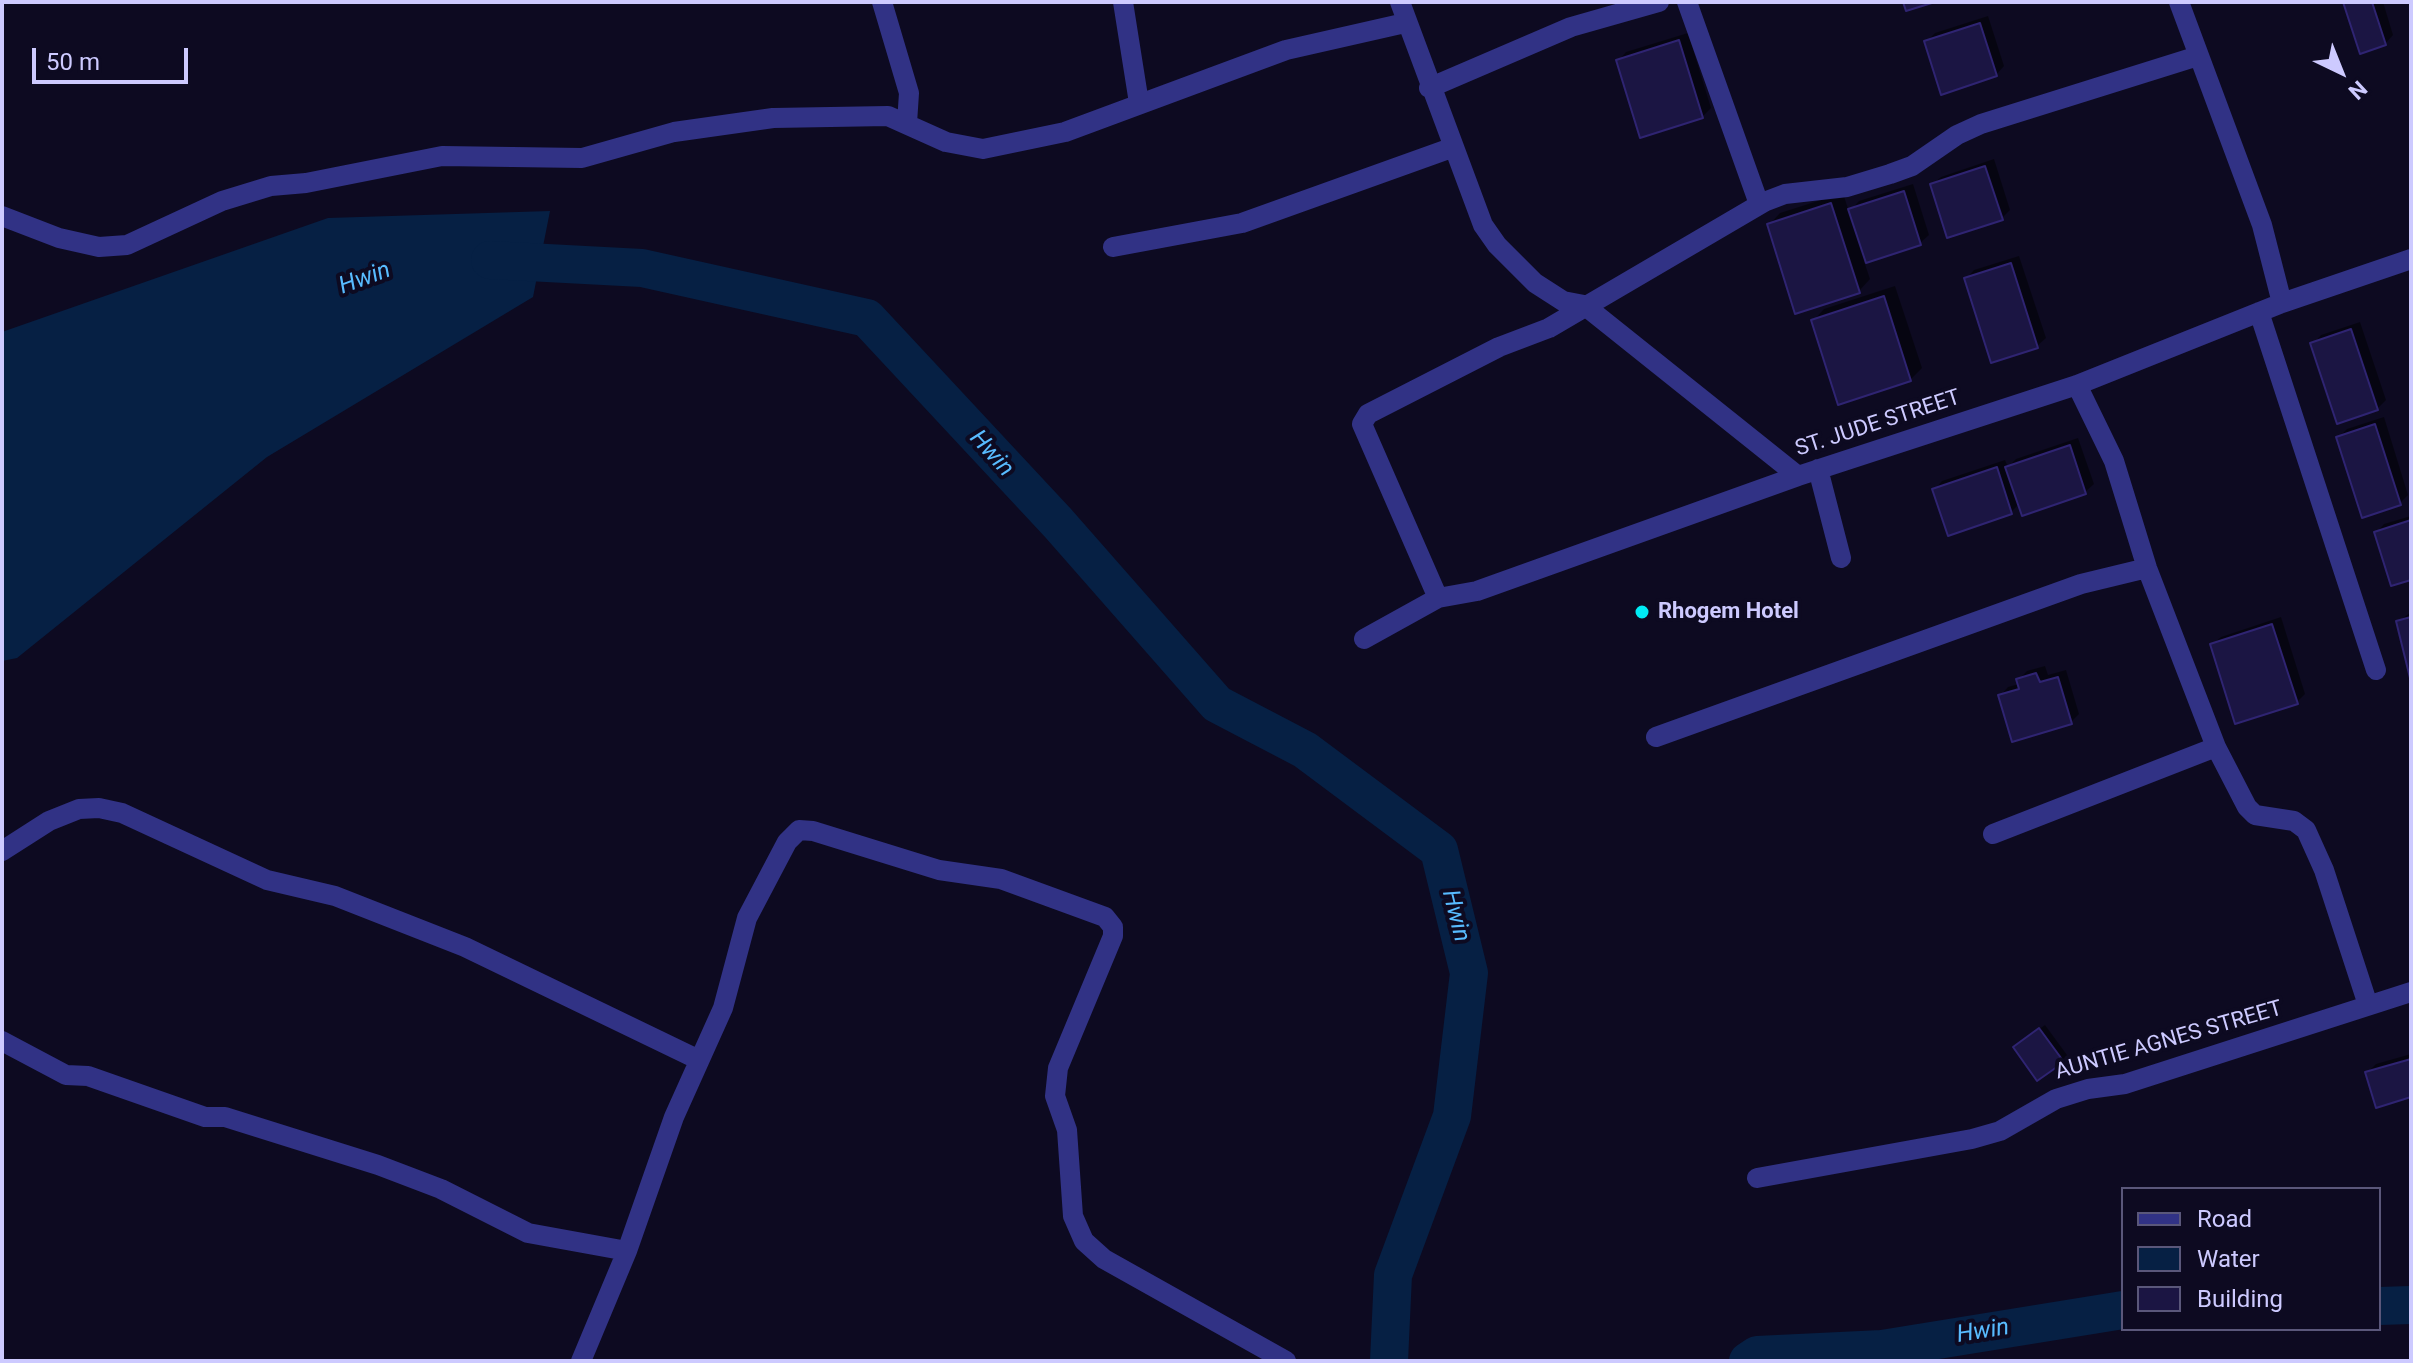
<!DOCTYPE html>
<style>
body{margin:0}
#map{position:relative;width:2413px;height:1363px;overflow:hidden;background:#0d0a21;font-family:Roboto,sans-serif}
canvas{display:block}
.frame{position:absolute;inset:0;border:4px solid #cdcaff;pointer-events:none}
.legend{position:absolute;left:2121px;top:1187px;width:260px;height:144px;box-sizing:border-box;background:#0d0a21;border:2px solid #5a577a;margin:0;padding:10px 14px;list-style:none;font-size:24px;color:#cdcaff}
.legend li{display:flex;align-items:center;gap:16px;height:40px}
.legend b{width:40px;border:2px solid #5a577a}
.north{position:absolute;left:2301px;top:32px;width:80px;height:80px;-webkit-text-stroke:6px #0d0a21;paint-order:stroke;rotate:137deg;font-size:22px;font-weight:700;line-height:32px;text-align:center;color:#cdcaff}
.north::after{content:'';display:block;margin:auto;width:28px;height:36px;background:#cdcaff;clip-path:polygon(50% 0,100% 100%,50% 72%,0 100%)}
.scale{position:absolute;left:32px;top:48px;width:156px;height:36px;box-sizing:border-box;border:4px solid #cdcaff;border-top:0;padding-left:10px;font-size:24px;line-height:28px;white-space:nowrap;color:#cdcaff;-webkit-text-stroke:6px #0d0a21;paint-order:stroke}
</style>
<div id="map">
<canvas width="2413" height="1363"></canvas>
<div class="frame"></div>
<ul class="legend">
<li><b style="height:10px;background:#313285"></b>Road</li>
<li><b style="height:22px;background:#062044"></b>Water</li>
<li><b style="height:22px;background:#1b1543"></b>Building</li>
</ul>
<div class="north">N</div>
<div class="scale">50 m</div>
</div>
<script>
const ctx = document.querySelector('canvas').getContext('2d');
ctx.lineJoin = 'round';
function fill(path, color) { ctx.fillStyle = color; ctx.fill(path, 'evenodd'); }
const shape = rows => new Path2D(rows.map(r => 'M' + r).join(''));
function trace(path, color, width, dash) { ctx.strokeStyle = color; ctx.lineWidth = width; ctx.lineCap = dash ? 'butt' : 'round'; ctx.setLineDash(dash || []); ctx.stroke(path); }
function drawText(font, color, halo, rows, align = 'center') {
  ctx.font = font + ' Roboto,sans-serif'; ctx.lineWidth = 8; ctx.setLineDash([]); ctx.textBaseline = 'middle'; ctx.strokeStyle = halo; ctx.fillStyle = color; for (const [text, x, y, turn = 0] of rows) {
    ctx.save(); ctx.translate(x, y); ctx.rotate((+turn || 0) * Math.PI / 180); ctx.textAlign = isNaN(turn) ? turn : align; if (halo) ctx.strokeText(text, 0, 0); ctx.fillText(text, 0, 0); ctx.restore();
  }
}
const water = shape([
 [550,211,533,297,267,457,17,658,2,661,2,332,328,218]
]);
const shadow = shape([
 [2345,2,2383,2,2393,35,2385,44],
 [1988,16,2004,66,1996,75,1926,42,1935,33],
 [1688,33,1711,108,1702,117,1618,61,1626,52],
 [1994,159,2010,210,2002,218,1932,185,1941,177],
 [1913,184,1929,235,1920,243,1864,261,1870,279,1859,291,1769,225,1780,213,1843,193,1849,212,1859,201],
 [2019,256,2046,338,2037,346,1966,279,1974,270],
 [1895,286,1922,368,1910,380,1813,321,1824,309],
 [2360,322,2386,400,2377,409,2313,344,2321,335],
 [2384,417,2408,495,2400,503,2338,438,2347,429],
 [2078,438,2094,484,2085,492,2020,503,2011,512,1934,490,1942,481,2005,460,2008,467,2016,459],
 [2411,516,2411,577,2376,533,2384,524],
 [2411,612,2411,672,2398,622],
 [2281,617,2305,694,2297,702,2212,645,2221,637],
 [2045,666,2048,675,2066,670,2079,714,2071,722,2000,696,2008,687,2019,684,2018,680,2027,671],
 [2045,1025,2067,1055,2062,1061,2020,1043],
 [2411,1054,2411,1095,2368,1072,2376,1064]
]);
const river = shape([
 [490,260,642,268,867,318,1058,523,1217,704,1305,750,1439,850,1469,973,1452,1116,1393,1275,1389,1361],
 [2379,1306,2411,1305],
 [1748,1361,1757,1355,1882,1349,2123,1310]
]);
const building = shape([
 [1903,2,1935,2,1906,11,1903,2],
 [2343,2,2372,2,2386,45,2360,54,2343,2],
 [1980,23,1997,76,1941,95,1924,41,1980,23],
 [1679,40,1703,118,1640,138,1616,60,1679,40],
 [1985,166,2003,220,1947,238,1930,184,1985,166],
 [1904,191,1921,245,1866,263,1848,209,1904,191],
 [1831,203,1860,293,1795,314,1767,224,1831,203],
 [2011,263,2038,348,1991,363,1964,278,2011,263],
 [1884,296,1911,381,1838,405,1811,320,1884,296],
 [2351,329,2378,410,2337,424,2310,343,2351,329],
 [2375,424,2401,505,2362,518,2336,437,2375,424],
 [2070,445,2086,494,2022,516,2005,467,2070,445],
 [1997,467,2012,514,1948,536,1932,489,1997,467],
 [2411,520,2411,580,2391,586,2374,532,2411,520],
 [2411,617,2411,678,2410,678,2396,621,2411,617],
 [2272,624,2298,704,2235,724,2210,644,2272,624],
 [2036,673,2040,682,2058,677,2072,724,2012,742,1998,695,2019,689,2016,679,2036,673],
 [2039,1028,2064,1062,2037,1081,2013,1047,2039,1028],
 [2411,1059,2411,1097,2376,1108,2365,1072,2411,1059]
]);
const minor = shape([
 [882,2,909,93,907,123],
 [1123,2,1139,103],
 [1400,2,1483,225,1497,245,1535,283,1563,301,1584,305,1798,476],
 [1687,2,1759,204],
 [2179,2,2262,225,2282,303],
 [1429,88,1571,27,1659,2],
 [2,216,59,238,99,247,127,245,222,201,271,186,306,183,442,156,582,158,674,132,773,118,888,116,946,142,983,149,1065,132,1286,50,1405,23],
 [1113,247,1242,223,1454,147],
 [2259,312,2376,670],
 [2077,385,2114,461,2147,568,2216,747,2247,807,2255,815,2294,821,2306,830,2324,870,2368,1005],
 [1818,469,1841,558],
 [1438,598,1362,424,1368,414,1499,347,1549,328,1764,202,1785,194,1847,187,1890,174,1912,166,1957,135,1981,124,2198,56],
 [1364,639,1438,598,1477,591,1798,476,2077,385,2282,303,2411,259],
 [1656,737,2081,584,2147,568],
 [1993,834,2216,747],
 [2,851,49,821,79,809,99,808,122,813,267,880,335,896,465,947,697,1059],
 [2,1041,66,1075,88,1076,205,1117,225,1117,378,1165,441,1189,528,1233,627,1251],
 [1757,1178,1972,1139,2000,1131,2056,1099,2088,1089,2125,1084,2411,992],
 [581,1361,627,1251,674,1117,723,1008,747,918,787,842,799,830,813,831,939,870,1001,879,1105,917,1113,927,1113,936,1058,1068,1055,1096,1067,1130,1073,1216,1084,1241,1104,1259,1286,1361]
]);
const markers = [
 [1642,612,8,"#00ebf5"]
];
const streetNames = [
 ["ST. JUDE STREET",1878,424,-18],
 ["AUNTIE AGNES STREET",2169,1041,-16]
];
const poiNames = [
 ["Rhogem Hotel",1658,612]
];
const waterNames = [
 ["Hwin",365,279,-20],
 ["Hwin",991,454,48],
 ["Hwin",1455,916,76],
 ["Hwin",1983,1332,-9]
];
fill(water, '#062044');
fill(shadow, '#0007');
trace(river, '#062044', 38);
fill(building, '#1b1543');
trace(building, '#2f2472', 2);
trace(minor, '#313285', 20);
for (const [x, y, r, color] of markers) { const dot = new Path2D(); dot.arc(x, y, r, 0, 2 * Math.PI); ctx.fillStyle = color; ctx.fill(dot); trace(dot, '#0d0a21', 3); }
drawText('22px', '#cdcaff', '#0d0a21', streetNames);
drawText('bold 22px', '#cdcaff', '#0d0a21', poiNames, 'left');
drawText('italic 24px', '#58bbff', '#0d0a21', waterNames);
</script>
